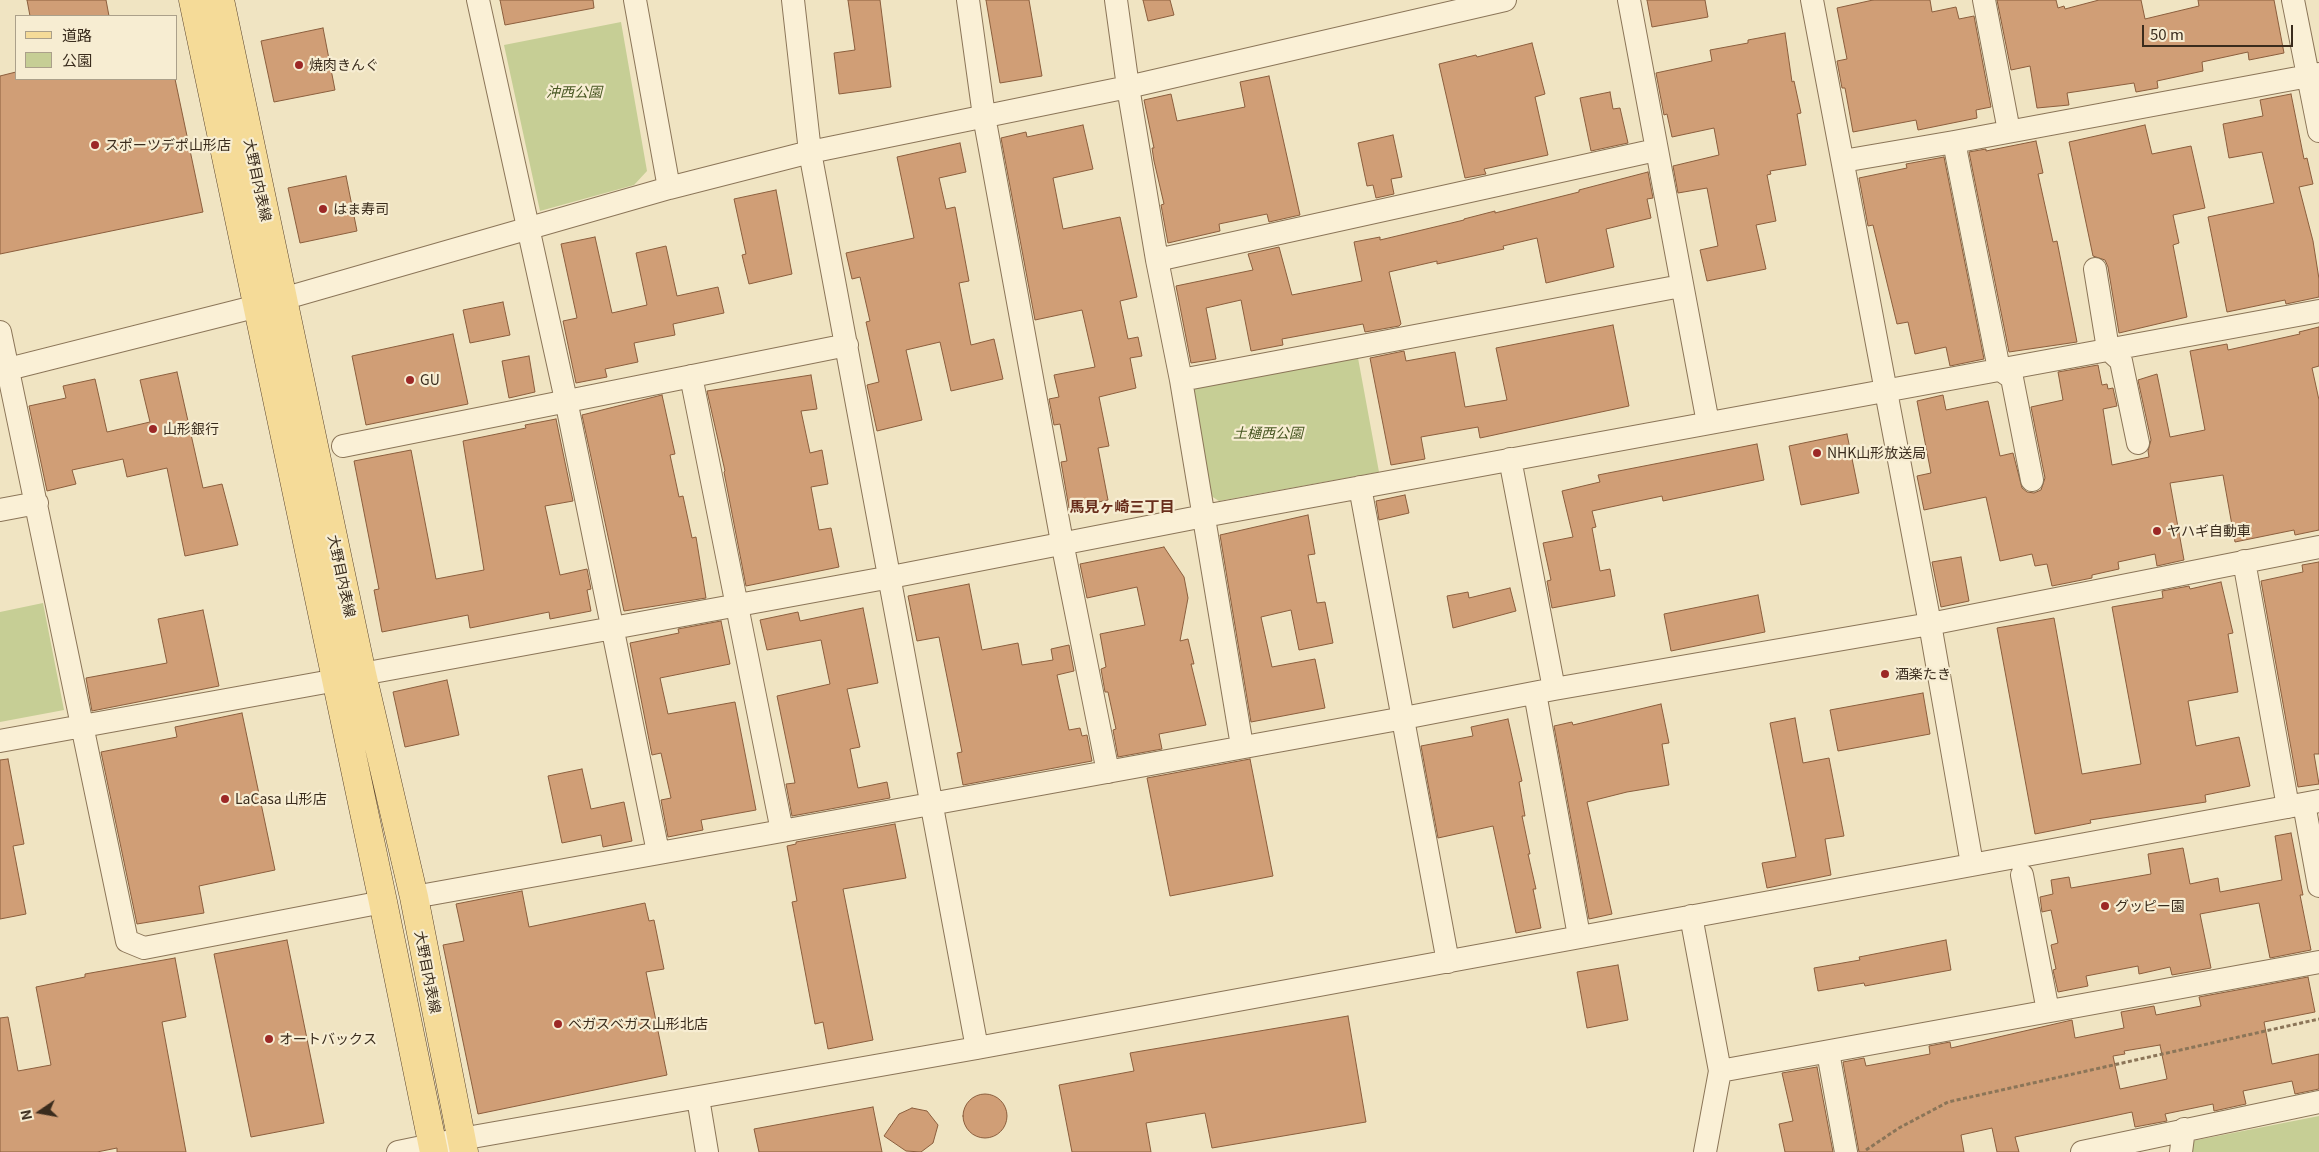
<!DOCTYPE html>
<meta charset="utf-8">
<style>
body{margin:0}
#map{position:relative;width:2319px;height:1152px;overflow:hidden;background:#f0e4c2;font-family:Georgia,"Noto Sans JP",serif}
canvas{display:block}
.legend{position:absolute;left:15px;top:15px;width:162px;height:65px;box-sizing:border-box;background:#f7edd2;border:1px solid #aba08a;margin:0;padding:6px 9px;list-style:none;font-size:15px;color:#3a2c1d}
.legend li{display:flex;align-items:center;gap:10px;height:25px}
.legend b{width:25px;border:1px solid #aba08a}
.north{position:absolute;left:15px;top:1087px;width:50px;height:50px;-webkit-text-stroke:4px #f7edd2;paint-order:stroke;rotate:258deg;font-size:14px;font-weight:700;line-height:20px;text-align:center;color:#3a2c1d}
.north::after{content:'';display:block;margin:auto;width:18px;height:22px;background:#3a2c1d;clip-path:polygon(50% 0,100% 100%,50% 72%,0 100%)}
.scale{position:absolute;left:2142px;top:25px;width:151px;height:22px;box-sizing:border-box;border:2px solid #3a2c1d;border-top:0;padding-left:6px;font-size:15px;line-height:18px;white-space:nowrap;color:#3a2c1d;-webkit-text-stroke:4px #f7edd2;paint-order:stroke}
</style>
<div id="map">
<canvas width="2319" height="1152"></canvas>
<ul class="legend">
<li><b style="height:6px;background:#f5db98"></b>道路</li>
<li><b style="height:14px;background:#c6ce95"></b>公園</li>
</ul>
<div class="north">N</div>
<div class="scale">50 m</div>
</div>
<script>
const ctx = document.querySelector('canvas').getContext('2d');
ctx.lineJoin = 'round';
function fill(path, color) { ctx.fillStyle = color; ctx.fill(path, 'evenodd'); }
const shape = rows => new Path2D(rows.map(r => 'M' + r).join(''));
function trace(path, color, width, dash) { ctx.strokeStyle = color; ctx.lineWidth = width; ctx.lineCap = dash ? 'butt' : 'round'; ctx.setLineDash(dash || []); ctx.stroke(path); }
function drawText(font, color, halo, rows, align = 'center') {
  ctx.font = font + ' Georgia,"Noto Sans JP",serif'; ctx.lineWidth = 4.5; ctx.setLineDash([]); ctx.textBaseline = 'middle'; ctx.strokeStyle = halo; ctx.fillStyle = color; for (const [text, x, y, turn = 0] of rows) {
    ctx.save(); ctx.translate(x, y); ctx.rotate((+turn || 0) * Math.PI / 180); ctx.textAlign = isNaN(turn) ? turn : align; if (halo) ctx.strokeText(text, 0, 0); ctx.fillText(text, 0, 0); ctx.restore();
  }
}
const green = shape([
 [621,22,647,171,634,185,540,211,504,45],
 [1358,358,1379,472,1219,501,1205,492,1186,389],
 [43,603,64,710,0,722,0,612],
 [2319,1116,2319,1152,2190,1152,2192,1141]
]);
const building = shape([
 [27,0,106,0,109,16,30,16,27,0],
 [500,0,593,0,594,8,505,25,500,0],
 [848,0,880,0,891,87,839,94,834,53,855,50,848,0],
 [986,0,1029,0,1042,76,1000,83,986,0],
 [1143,0,1170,0,1174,15,1148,21,1143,0],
 [1647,0,1705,0,1708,17,1652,27,1647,0],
 [1873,0,1930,0,1932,12,1956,7,1959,19,1974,16,1991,107,1976,110,1977,118,1918,130,1916,120,1853,132,1845,88,1842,88,1837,61,1847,59,1837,8,1873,0],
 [1997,0,2056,0,2058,8,2064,6,2065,9,2099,0,2141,0,2145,19,2199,6,2198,0,2274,0,2284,53,2249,60,2248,52,2202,62,2203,71,2157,81,2158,88,2136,92,2134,83,2067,93,2069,105,2037,108,2030,66,2011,70,1997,0],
 [323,28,335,90,274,102,261,41,323,28],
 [1785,33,1792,82,1794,81,1801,113,1797,114,1806,165,1770,171,1771,174,1767,175,1776,221,1756,225,1766,269,1707,281,1700,250,1718,246,1707,188,1678,193,1673,166,1719,155,1714,128,1672,137,1667,114,1664,115,1656,73,1712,61,1710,50,1748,43,1748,40,1785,33],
 [1532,43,1545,94,1535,97,1548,155,1484,169,1486,174,1465,178,1439,64,1476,55,1477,57,1532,43],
 [16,72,16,79,175,79,203,212,0,254,0,76,16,72],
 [1269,76,1300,215,1269,222,1267,214,1219,224,1220,231,1168,243,1161,205,1164,204,1154,161,1152,148,1154,148,1144,100,1171,94,1177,121,1245,107,1240,82,1269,76],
 [1610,92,1613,109,1620,108,1628,143,1591,151,1580,98,1610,92],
 [2291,94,2304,159,2307,158,2313,184,2299,187,2313,241,2319,279,2319,297,2286,304,2285,300,2227,312,2208,217,2274,203,2262,152,2229,158,2223,124,2263,116,2260,100,2291,94],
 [1083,125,1093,169,1053,178,1063,229,1120,217,1137,297,1120,301,1128,339,1138,337,1142,356,1130,358,1136,388,1099,397,1109,446,1098,448,1108,500,1069,508,1061,462,1067,461,1060,424,1054,425,1049,399,1059,397,1054,375,1095,367,1082,310,1035,320,1001,138,1026,132,1027,137,1083,125],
 [2145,125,2152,154,2191,146,2205,208,2173,215,2179,243,2173,245,2187,317,2119,333,2108,267,2105,260,2093,256,2069,142,2145,125],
 [1393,135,1402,177,1391,179,1394,194,1376,198,1373,185,1367,186,1358,143,1393,135],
 [2036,141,2043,173,2038,174,2053,242,2057,241,2077,342,2009,352,1969,152,1986,149,1986,151,2036,141],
 [960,143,966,172,939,178,946,209,955,207,969,281,959,283,971,345,994,339,1003,379,951,391,940,342,906,350,922,420,877,431,867,385,879,382,866,322,870,321,860,277,852,279,846,253,914,238,897,157,960,143],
 [1944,157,1984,359,1950,366,1946,347,1915,354,1908,322,1897,324,1873,225,1868,226,1859,178,1907,168,1906,164,1944,157],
 [1648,172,1653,198,1647,199,1651,218,1606,229,1614,267,1546,283,1537,238,1503,246,1504,249,1473,256,1437,264,1437,261,1389,272,1401,324,1399,326,1365,332,1363,324,1282,339,1283,345,1251,351,1241,300,1206,308,1216,359,1191,363,1176,286,1253,270,1248,254,1279,247,1292,295,1362,281,1354,242,1380,237,1380,240,1464,220,1464,219,1495,211,1495,213,1579,192,1579,190,1648,172],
 [346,176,357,231,300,243,288,188,346,176],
 [776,190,792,274,749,284,742,255,746,254,734,199,776,190],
 [595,237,612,313,647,305,636,253,666,246,677,296,718,287,724,313,673,324,675,335,634,343,638,362,605,369,607,377,576,383,563,321,577,318,561,244,595,237],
 [503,302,510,335,470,343,463,310,503,302],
 [1613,325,1629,406,1480,438,1478,427,1421,437,1425,459,1391,465,1370,358,1404,351,1406,361,1455,352,1465,407,1507,400,1496,348,1613,325],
 [2319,327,2319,366,2312,368,2319,400,2319,530,2295,535,2294,530,2235,542,2223,475,2170,483,2184,560,2157,566,2155,554,2118,562,2119,569,2092,575,2092,578,2052,586,2047,564,2035,566,2032,554,2000,561,1986,497,1924,510,1917,476,1931,473,1917,401,1943,395,1946,410,1988,401,2000,456,2013,453,2022,488,2027,492,2034,493,2041,490,2045,478,2031,407,2063,400,2058,372,2098,365,2102,385,2107,384,2108,389,2113,388,2117,406,2103,409,2112,465,2149,457,2148,451,2151,440,2138,380,2157,374,2170,437,2205,430,2190,351,2227,344,2228,350,2300,334,2299,332,2319,327],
 [453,334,468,404,366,425,352,356,453,334],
 [529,356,535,392,509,398,502,361,529,356],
 [177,372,203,488,222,484,238,545,185,556,167,468,127,477,123,459,72,470,76,484,47,491,29,406,66,398,63,386,95,379,107,432,150,422,140,380,177,372],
 [811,375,817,409,801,411,810,453,822,450,828,484,811,487,819,530,831,528,839,567,746,586,724,472,725,471,707,391,811,375],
 [662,395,675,454,670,455,679,497,683,496,692,538,696,537,706,598,624,611,582,415,662,395],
 [556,419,573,501,545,506,560,575,587,569,591,589,587,590,591,611,550,619,549,612,470,628,468,615,382,632,374,590,379,589,354,461,411,450,436,579,484,570,463,441,526,428,525,425,556,419],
 [1847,434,1859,493,1801,505,1789,446,1847,434],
 [1757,444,1764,480,1663,501,1662,496,1592,511,1596,527,1592,528,1600,571,1610,569,1615,596,1552,608,1547,581,1551,580,1543,543,1573,537,1562,491,1600,482,1598,475,1757,444],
 [1405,495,1409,513,1379,520,1376,501,1405,495],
 [1308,515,1315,554,1308,555,1317,603,1325,602,1333,643,1299,650,1291,610,1261,617,1272,667,1315,659,1325,708,1251,722,1220,535,1308,515],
 [1164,547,1184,577,1188,598,1180,641,1188,639,1194,664,1191,664,1206,725,1159,734,1162,749,1118,757,1113,730,1116,729,1108,692,1105,692,1101,669,1106,667,1100,634,1145,625,1137,587,1087,598,1080,564,1164,547],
 [1961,557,1969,601,1941,607,1932,562,1961,557],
 [2319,562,2319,754,2314,754,2319,784,2298,787,2261,581,2303,572,2302,565,2319,562],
 [2221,582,2233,633,2228,634,2238,692,2188,701,2196,746,2239,737,2250,786,2205,795,2206,802,2090,820,2091,823,2035,834,1997,628,2054,618,2082,774,2141,764,2112,607,2163,598,2162,591,2189,586,2190,589,2221,582],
 [969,584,982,650,1018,643,1022,665,1053,660,1051,649,1069,645,1074,671,1057,675,1069,730,1080,728,1082,736,1087,735,1092,761,963,785,957,753,962,752,939,637,917,641,908,596,969,584],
 [1510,588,1516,611,1453,628,1447,596,1468,592,1469,598,1510,588],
 [1758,595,1765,632,1671,651,1664,614,1758,595],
 [863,608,878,683,847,689,860,747,850,749,858,788,887,782,890,798,792,816,786,784,795,783,777,696,830,684,821,640,767,650,760,620,798,612,800,621,863,608],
 [203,610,219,686,92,711,86,678,167,663,158,619,203,610],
 [721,621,730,664,660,678,668,714,735,702,756,810,701,820,703,830,668,837,661,800,671,798,661,753,652,755,630,643,679,633,678,629,721,621],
 [447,680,459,735,405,747,393,692,447,680],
 [1923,693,1930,734,1838,751,1830,710,1923,693],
 [1661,704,1669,743,1662,744,1669,785,1627,792,1587,802,1612,914,1589,919,1554,726,1572,722,1573,725,1661,704],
 [242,713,275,870,199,886,204,913,137,924,101,752,177,737,175,727,242,713],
 [1795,718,1803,763,1829,758,1844,836,1825,839,1831,875,1767,888,1762,863,1796,857,1770,723,1795,718],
 [1508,719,1522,781,1519,782,1525,816,1522,816,1530,854,1528,854,1536,889,1533,889,1541,928,1516,933,1493,826,1438,838,1421,746,1473,736,1471,727,1508,719],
 [8,759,24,844,13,846,26,914,0,919,0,760,8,759],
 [1250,759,1273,876,1170,896,1147,778,1250,759],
 [582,769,591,809,624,802,632,841,603,847,601,835,562,843,548,776,582,769],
 [895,824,906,878,843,889,873,1040,828,1049,823,1022,815,1024,792,902,797,901,787,846,796,844,796,842,895,824],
 [2291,833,2303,895,2300,895,2311,950,2270,958,2259,903,2200,914,2211,968,2172,975,2170,967,2139,974,2138,966,2086,976,2088,986,2058,992,2053,970,2056,969,2051,945,2058,943,2051,910,2042,912,2040,897,2053,894,2051,880,2069,877,2071,888,2151,874,2148,854,2183,848,2190,884,2218,878,2220,892,2282,880,2275,836,2291,833],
 [522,891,529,927,645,903,649,921,654,920,664,969,646,972,667,1075,478,1114,443,945,464,941,456,904,522,891],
 [287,940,324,1123,251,1137,214,954,287,940],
 [1946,940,1951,970,1865,986,1864,983,1818,991,1814,968,1860,960,1859,957,1946,940],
 [175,958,186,1017,162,1022,186,1152,117,1152,117,1148,97,1152,0,1152,0,1018,8,1017,18,1071,51,1065,36,987,85,977,85,974,175,958],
 [1618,965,1628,1020,1587,1028,1577,972,1618,965],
 [2308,977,2315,1012,2264,1022,2272,1064,2319,1054,2319,1089,2295,1094,2292,1081,2243,1091,2246,1104,2214,1111,2213,1104,2165,1114,2167,1121,2135,1127,2132,1112,2015,1137,2019,1152,1997,1152,1992,1128,1961,1135,1964,1152,1859,1152,1843,1062,1864,1058,1866,1066,1930,1054,1929,1046,1950,1042,1951,1048,2072,1020,2075,1038,2124,1028,2121,1012,2154,1006,2156,1015,2201,1006,2199,997,2308,977],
 [2160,1045,2167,1079,2120,1089,2113,1056,2125,1054,2124,1051,2160,1045],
 [1348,1016,1366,1122,1212,1148,1205,1113,1146,1123,1151,1152,1072,1152,1059,1085,1134,1071,1130,1053,1348,1016],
 [1817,1067,1833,1152,1785,1152,1779,1124,1793,1121,1782,1073,1817,1067],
 '963 1116a22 22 0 1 1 44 0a22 22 0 1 1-44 0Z',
 [873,1107,882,1152,759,1152,754,1129,873,1107],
 [912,1108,927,1111,938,1125,933,1143,921,1152,906,1151,884,1136,899,1114,912,1108]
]);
const path = shape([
 [1866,1150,1899,1128,1948,1102,2319,1019]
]);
const minor = shape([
 [478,0,566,400,658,852],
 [635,0,669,188],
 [793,0,810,152,977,1048],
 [968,0,984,116,1062,542,1108,772],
 [1116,0,1128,87,1157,260,1181,380,1242,746],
 [1629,0,1708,423],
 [1812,0,1930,624,1972,864],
 [1984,0,2009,131],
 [2293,0,2319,131],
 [1954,142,1999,369,2012,378,2032,480],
 [1843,161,1954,142,2319,74],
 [1157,260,1656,150],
 [2095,269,2108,349,2121,361,2138,443],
 [0,332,127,941,144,948,383,902],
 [0,371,258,306,669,188,810,152,1128,87,1505,0],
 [1181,380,1681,286],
 [343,446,847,345],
 [1510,459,1554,689],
 [1360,487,1448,962],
 [0,510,37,503],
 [2244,561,2288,807],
 [362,674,891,577,1204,516,2319,311],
 [1535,693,1579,936],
 [0,741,337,680],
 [2304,804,2319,886],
 [782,831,1404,718,1554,689,1930,624,2319,547],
 [2022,875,2048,1011],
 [414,897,782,831,691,376],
 [1691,916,1720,1071,1705,1152],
 [1828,1052,1846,1152],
 [1720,1071,2319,962],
 [698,1098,707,1152],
 [398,1152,461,1139,977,1048,2319,801],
 [2082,1152,2319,1102],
 [2181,1152,2184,1129]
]);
const major = shape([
 [193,0,383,902,434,1152],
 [220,0,362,674,414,897,464,1152]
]);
const markers = [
 [299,65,5,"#9c2826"],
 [95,145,5,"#9c2826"],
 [323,209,5,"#9c2826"],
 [410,380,5,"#9c2826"],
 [153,429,5,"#9c2826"],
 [1817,453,5,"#9c2826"],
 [2157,531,5,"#9c2826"],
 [1885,674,5,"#9c2826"],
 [225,799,5,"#9c2826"],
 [2105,906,5,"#9c2826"],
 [558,1024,5,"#9c2826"],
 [269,1039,5,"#9c2826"]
];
const poiNames = [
 ["焼肉きんぐ",309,65],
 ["スポーツデポ山形店",105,145],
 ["はま寿司",333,209],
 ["GU",420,380],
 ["山形銀行",163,429],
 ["NHK山形放送局",1827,453],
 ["ヤハギ自動車",2167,531],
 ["酒楽たき",1895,674],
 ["LaCasa 山形店",235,799],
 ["グッピー園",2115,906],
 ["ベガスベガス山形北店",568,1024],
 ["オートバックス",279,1039]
];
const parkNames = [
 ["沖西公園",574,92],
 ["土樋西公園",1268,433]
];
const streetNames = [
 ["大野目内表線",258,180,78],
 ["大野目内表線",342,576,78],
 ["大野目内表線",428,972,79]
];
const neighbourhoodNames = [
 ["馬見ヶ崎三丁目",1122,506]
];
fill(green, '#c6ce95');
fill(building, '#d09e76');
trace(building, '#8b5e3d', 1);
trace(minor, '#8b7558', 24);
trace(major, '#58422d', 29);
trace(path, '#8b7558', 3, [4, 2.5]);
trace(minor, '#faf0d6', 22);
trace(major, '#f5db98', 28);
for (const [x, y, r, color] of markers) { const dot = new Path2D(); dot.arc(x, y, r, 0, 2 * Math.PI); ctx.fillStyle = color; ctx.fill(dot); trace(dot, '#f7edd2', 2); }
drawText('14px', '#3a2c1d', '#f7edd2', poiNames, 'left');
drawText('italic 14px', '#485723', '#f7edd2', parkNames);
drawText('14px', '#3a2c1d', '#f7edd2', streetNames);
drawText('bold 15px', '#682d1b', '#f7edd2', neighbourhoodNames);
</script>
